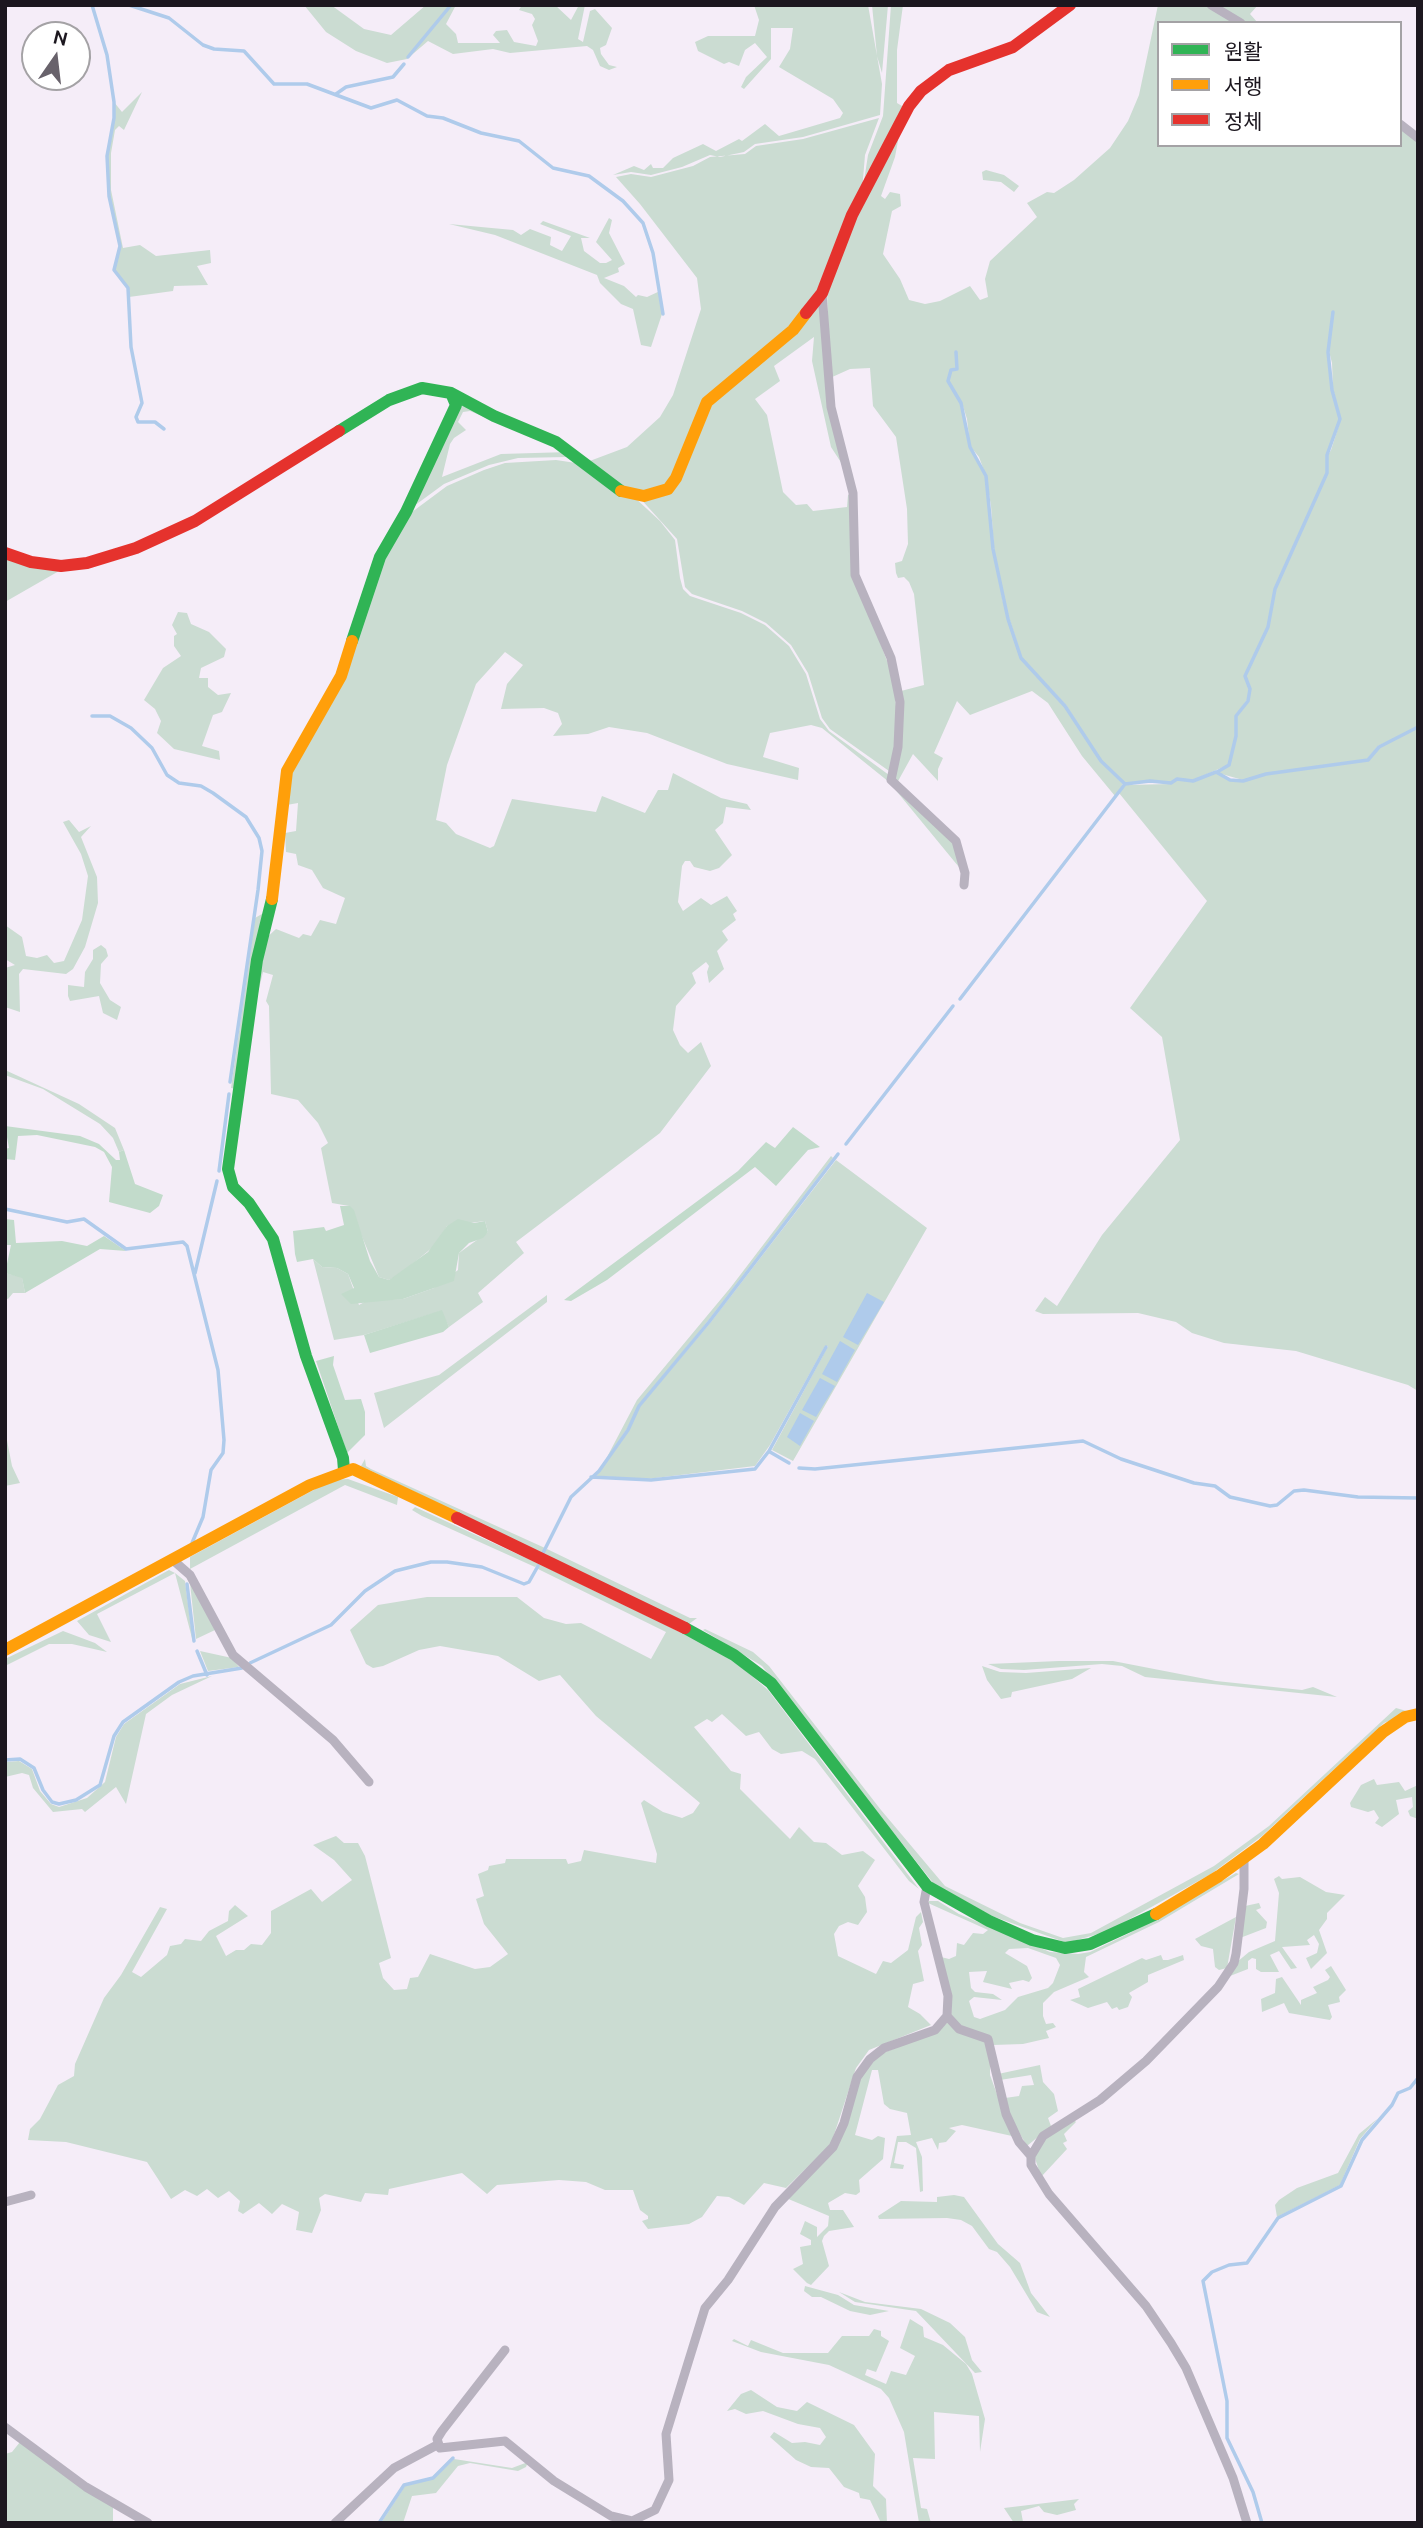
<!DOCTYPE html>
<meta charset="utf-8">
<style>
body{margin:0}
#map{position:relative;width:1423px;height:2528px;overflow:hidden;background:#f5edf8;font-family:Ubuntu,"Noto Sans KR",sans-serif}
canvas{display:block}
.frame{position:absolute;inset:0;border:7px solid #1c171f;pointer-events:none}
.legend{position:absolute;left:1157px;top:21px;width:245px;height:126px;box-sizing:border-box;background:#fff;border:2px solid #a4a2a5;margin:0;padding:9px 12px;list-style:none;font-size:21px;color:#1c171f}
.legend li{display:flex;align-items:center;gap:14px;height:35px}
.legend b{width:35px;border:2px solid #a4a2a5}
.north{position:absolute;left:21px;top:21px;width:70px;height:70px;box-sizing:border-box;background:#fff;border:2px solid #a4a2a5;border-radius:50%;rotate:14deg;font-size:19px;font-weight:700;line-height:28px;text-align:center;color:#1c171f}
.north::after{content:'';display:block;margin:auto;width:24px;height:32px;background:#68626b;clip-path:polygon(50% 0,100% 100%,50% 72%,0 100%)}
</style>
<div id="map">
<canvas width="1423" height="2528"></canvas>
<div class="frame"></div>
<ul class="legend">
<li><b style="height:9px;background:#30b455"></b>원활</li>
<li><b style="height:9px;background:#ff9f0a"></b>서행</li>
<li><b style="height:9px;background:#e5322d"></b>정체</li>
</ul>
<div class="north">N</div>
</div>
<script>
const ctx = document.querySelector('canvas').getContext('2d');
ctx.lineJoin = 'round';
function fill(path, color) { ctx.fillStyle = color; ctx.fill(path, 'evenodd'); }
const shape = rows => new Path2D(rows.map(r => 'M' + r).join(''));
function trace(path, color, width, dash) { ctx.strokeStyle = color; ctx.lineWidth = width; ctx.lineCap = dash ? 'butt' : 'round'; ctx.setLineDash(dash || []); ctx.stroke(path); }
const green = shape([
 [304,5,331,5,364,29,391,35,426,5,456,5,446,24,456,34,458,43,500,43,493,35,496,31,507,30,514,42,536,46,538,41,532,25,535,19,532,14,519,10,522,5,555,5,571,20,579,5,585,5,578,39,583,42,590,11,595,9,612,28,606,45,600,48,601,54,609,65,617,67,609,70,600,66,593,50,587,46,510,53,493,49,453,54,428,41,407,59,387,63,356,51,326,32],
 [754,5,868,5,882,84,880,115,803,137,755,144,744,152,720,157,710,155,682,167,651,175,631,172,613,175,634,166,644,170,651,164,653,168,663,168,673,158,703,144,716,151,739,139,742,141,765,124,779,136,840,118,843,113,833,99,779,67,790,49,793,28,771,28,771,59,744,89,741,87,746,77,767,57,755,43,745,50,739,66,729,62,724,64,698,51,695,42,708,36,755,36,759,20],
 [872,5,888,5,882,73,877,56],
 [891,5,903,5,897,50,897,103,902,106,908,103,864,181,868,155,883,116],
 [1158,5,1206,5,1235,23,1159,23,1159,145,1400,145,1400,128,1418,142,1418,727,1378,746,1367,759,1266,773,1243,780,1218,773,1229,765,1237,736,1237,716,1249,701,1251,689,1246,676,1268,628,1275,589,1327,473,1328,455,1331,450,1341,419,1333,389,1332,363,1329,351,1333,311,1327,351,1331,390,1339,419,1326,455,1326,473,1274,589,1267,627,1245,676,1250,689,1247,700,1236,715,1236,735,1228,765,1193,780,1177,778,1171,782,1124,783,1101,760,1066,705,1022,658,1004,602,994,549,991,506,986,476,979,457,970,446,967,419,962,403,949,381,951,371,958,370,956,352,956,369,950,370,948,381,960,403,969,447,985,476,993,549,1003,602,1021,659,1065,706,1100,761,1123,784,1115,796,1082,756,1048,703,1032,691,970,715,957,701,934,753,943,758,938,769,938,781,913,754,897,783,895,780,901,691,924,685,914,594,909,582,904,577,898,578,896,573,895,563,902,561,908,544,907,509,896,437,873,406,870,368,850,369,830,378,827,292,835,260,900,130,895,157,881,196,885,199,890,192,900,194,901,206,892,211,883,254,900,279,909,300,925,304,940,301,970,286,980,300,988,297,985,279,990,261,1037,217,1027,203,1047,192,1054,193,1074,180,1110,148,1128,121,1139,95],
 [1214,5,1258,5,1250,14,1258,23,1244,23],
 [142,92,124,130,119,126,115,130,111,153,111,190,123,248,140,245,156,256,210,250,211,263,197,266,208,285,174,286,173,291,129,297,128,288,114,270,120,246,110,196,108,156,115,118,114,102,122,112],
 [879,118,865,155,862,191,808,310,716,390,675,476,658,493,619,490,587,462,627,447,660,417,673,395,701,309,697,278,640,204,616,177,631,174,651,177,693,166,710,157,745,154,756,146,803,139],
 [986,170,1004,175,1019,186,1014,192,1001,182,983,180,982,172],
 [609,218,612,220,609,233,625,264,618,268,619,272,604,278,624,286,636,297,638,295,647,297,660,291,662,314,651,347,641,345,633,309,621,304,600,283,597,275,495,235,449,224,513,230,521,235,530,229,551,237,550,245,562,251,571,236,540,224,543,221,590,238,581,238,584,251,600,263,606,263,612,260,596,242],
 [820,299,842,464,831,447,812,361,814,337,774,366,780,381,755,399,767,415,783,492,796,505,807,504,813,511,847,507,848,495,851,494,853,572,894,679,898,735,889,771,830,729,822,718,808,673,791,645,766,623,742,611,692,594,685,587,677,539,638,496,671,489,703,412],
 [458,402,517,431,470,411,463,412,458,422,466,430,454,438,450,444,442,477,501,454,569,452,567,457,518,458,489,465,444,484,414,506],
 [556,460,576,463,633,496,660,521,675,540,680,578,683,589,690,596,741,613,765,625,789,646,806,674,820,719,829,731,889,775,954,844,963,872,889,782,822,728,811,725,770,733,763,757,799,768,798,780,727,764,647,733,609,727,588,734,553,736,562,724,558,713,544,708,501,709,507,684,523,665,505,652,476,684,447,765,436,820,446,823,456,834,490,848,494,846,512,799,596,812,602,796,645,813,658,790,668,790,673,773,721,798,747,804,751,810,726,807,723,823,715,830,732,855,719,868,710,871,694,867,690,861,685,861,682,866,678,902,683,911,701,898,711,905,727,896,737,911,733,914,736,920,722,931,728,940,717,951,724,969,709,983,707,972,709,966,706,962,692,973,696,983,676,1006,673,1030,680,1045,688,1053,701,1042,711,1066,660,1133,516,1242,524,1253,478,1293,483,1302,449,1327,441,1311,364,1335,334,1340,313,1259,322,1267,337,1268,348,1274,359,1305,368,1300,403,1299,434,1288,458,1270,459,1253,488,1232,485,1221,447,1226,438,1243,399,1275,389,1280,379,1277,349,1206,332,1203,321,1148,328,1143,318,1123,298,1100,271,1094,269,1006,266,1001,273,975,263,972,257,997,262,942,276,929,299,938,303,934,311,936,320,920,336,924,345,898,323,888,312,870,298,865,296,854,286,852,285,833,296,831,298,803,281,806,285,785,334,696,382,558,412,512,447,486,484,470,505,463],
 [5,557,59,571,5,602],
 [178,612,187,613,191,624,209,632,226,649,224,657,201,668,199,678,208,678,208,687,218,695,231,693,222,712,213,715,202,746,219,751,220,760,174,749,157,733,161,721,155,709,144,700,163,668,181,656,174,646,174,636,177,634,172,625],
 [1418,728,1418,1391,1408,1385,1296,1351,1224,1343,1192,1333,1176,1322,1138,1313,1043,1314,1035,1311,1045,1297,1057,1306,1102,1235,1180,1140,1162,1037,1130,1008,1207,901,1119,793,1125,785,1171,784,1177,779,1193,782,1216,773,1230,780,1243,782,1266,774,1368,760,1379,747],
 [69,820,79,832,91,826,81,837,97,877,98,903,85,947,73,969,66,974,23,969,19,974,20,1012,5,1007,5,968,15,965,5,959,5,925,22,937,26,956,37,958,47,955,54,963,64,961,82,920,88,876,81,854,63,822],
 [267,911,237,1089,231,1088,255,918],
 [101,945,106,949,108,956,101,964,100,983,110,1000,121,1007,117,1020,103,1013,99,996,70,1001,68,996,68,985,84,987,85,972,93,959,93,950],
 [5,1070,79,1104,115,1128,124,1150,119,1152,113,1138,100,1124,43,1089,5,1075],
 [831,1156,833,1158,708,1321,639,1405,627,1429,606,1459,637,1400,731,1287],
 [836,1160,927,1228,793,1461,772,1450,828,1346,825,1346,770,1445,755,1466,647,1479,596,1476,629,1430,640,1406,710,1323],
 [5,1273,22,1277,25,1293,13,1293,8,1299,5,1298],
 [547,1295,547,1302,384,1428,374,1393,439,1375],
 [5,1430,12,1466,20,1483,5,1486],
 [365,1459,366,1466,371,1469,545,1548,544,1552,547,1549,690,1618,697,1618,689,1624,361,1466],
 [348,1479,398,1497,397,1505,345,1485,190,1569,190,1557,332,1480],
 [415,1507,539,1564,713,1648,745,1670,768,1690,919,1889,909,1881,815,1759,802,1751,781,1754,772,1749,759,1732,746,1736,722,1714,712,1722,707,1719,694,1727,731,1771,741,1774,740,1789,790,1839,799,1827,814,1842,826,1843,842,1855,863,1851,875,1860,858,1886,865,1897,867,1912,858,1925,848,1922,839,1926,834,1934,838,1956,876,1974,883,1961,891,1963,908,1950,916,1917,921,1912,923,1922,919,1928,922,1945,918,1951,924,1981,913,1984,908,2007,920,2014,931,2025,869,2050,856,2068,831,2144,786,2188,764,2183,744,2205,729,2197,717,2196,702,2217,689,2224,648,2229,642,2221,648,2219,648,2216,640,2210,633,2190,605,2190,586,2182,559,2180,497,2185,487,2194,462,2173,389,2189,388,2195,365,2193,361,2202,325,2194,319,2198,321,2210,312,2233,296,2230,299,2212,282,2204,272,2214,259,2203,243,2214,238,2211,240,2201,229,2191,218,2198,207,2189,197,2196,185,2190,171,2199,147,2162,66,2142,28,2140,30,2129,40,2119,58,2085,74,2076,75,2064,104,1998,121,1975,160,1907,167,1909,132,1972,141,1977,167,1955,170,1946,181,1944,185,1939,201,1941,209,1931,228,1921,229,1911,235,1905,248,1916,216,1936,226,1956,236,1950,244,1950,251,1944,262,1945,271,1933,271,1911,311,1889,322,1902,352,1880,334,1860,313,1845,336,1836,344,1843,358,1843,365,1856,391,1958,379,1963,383,1978,394,1990,407,1989,410,1978,418,1977,430,1954,475,1969,490,1967,508,1954,484,1924,476,1899,484,1896,478,1874,488,1870,489,1866,505,1863,506,1859,566,1859,568,1864,581,1861,584,1850,656,1863,657,1854,641,1803,644,1800,663,1812,682,1818,693,1813,700,1803,596,1716,560,1675,539,1681,498,1656,440,1646,419,1650,383,1666,373,1668,366,1664,350,1630,378,1605,427,1597,517,1597,544,1618,566,1624,581,1623,651,1659,666,1632,538,1569,538,1565,535,1567,422,1516,412,1510],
 [169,1570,175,1573,185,1581,193,1642,175,1573,97,1614,111,1642,89,1635,77,1621],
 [190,1583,215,1630,196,1639],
 [705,1629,753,1652,769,1666,881,1810,945,1886,1020,1923,1063,1938,1091,1933,1214,1866,1269,1826,1396,1708,1410,1712,1384,1723,1262,1836,1211,1874,1108,1931,1067,1943,992,1916,934,1884,762,1666,703,1630],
 [63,1631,95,1643,107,1652,72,1644,49,1644,5,1666,5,1659],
 [200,1651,232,1658,239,1667,208,1671],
 [1059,1661,1113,1661,1216,1681,1302,1690,1313,1687,1337,1697,1145,1677,1122,1666,1102,1664,1024,1670,1001,1669,988,1664],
 [982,1666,1000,1672,1026,1673,1091,1668,1072,1679,1012,1692,1011,1697,1001,1699,987,1680],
 [212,1676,172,1695,146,1714,126,1804,116,1787,85,1812,82,1809,53,1812,33,1788,29,1775,22,1773,5,1777,5,1762,19,1761,32,1769,40,1791,51,1804,59,1807,87,1798,105,1782,116,1737,124,1724,180,1684],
 [1374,1779,1377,1785,1399,1782,1405,1791,1418,1785,1418,1819,1410,1816,1408,1811,1413,1807,1412,1797,1396,1800,1399,1814,1382,1827,1375,1823,1379,1818,1374,1810,1368,1812,1351,1807,1350,1803,1361,1785],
 [1236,1873,1239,1874,1159,1922,1086,1957,1084,1972,1089,1977,1054,1992,1043,2003,1043,2016,1046,2024,1053,2023,1056,2027,1046,2031,1049,2038,1023,2044,993,2045,961,2027,951,2015,952,1999,941,1957,949,1959,956,1956,957,1943,964,1945,973,1933,983,1934,988,1930,928,1903,929,1901,938,1901,959,1914,1050,1952,1078,1954,1090,1952,1130,1933],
 [1028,1948,1056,1958,1060,1965,1053,1983,1048,1988,1018,1997,1005,2010,980,2019,974,2017,969,2001,974,1997,1002,2000,993,1994,975,1992,971,1988,969,1972,987,1971,983,1982,1012,1989,1009,1983,1023,1980,1029,1982,1032,1978,1027,1966,1005,1953,1009,1949],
 [1279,1876,1282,1879,1300,1877,1326,1892,1345,1895,1327,1913,1327,1919,1319,1930,1327,1953,1311,1969,1306,1958,1317,1953,1319,1944,1314,1935,1307,1940,1310,1945,1282,1947,1297,1968,1291,1969,1279,1951,1270,1955,1279,1972,1261,1972,1256,1969,1256,1959,1252,1958,1248,1961,1248,1969,1230,1976,1237,1962,1249,1952,1275,1941,1279,1893,1274,1879],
 [1259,1903,1261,1908,1256,1910,1267,1922,1266,1928,1240,1938,1245,1906],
 [1236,1917,1227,1968,1219,1970,1215,1967,1213,1949,1201,1946,1195,1939],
 [1161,1955,1163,1960,1168,1960,1183,1955,1184,1960,1148,1975,1148,1982,1129,1993,1132,1997,1128,2007,1119,2010,1117,2007,1112,2009,1107,2002,1088,2008,1070,2000,1080,1997,1078,1989,1142,1958,1146,1960],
 [1331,1966,1346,1990,1339,1997,1340,2002,1328,2005,1332,2017,1330,2020,1289,2013,1284,2003,1262,2012,1261,1999,1275,1993,1276,1979,1282,1977,1301,2005,1301,2000,1317,1993,1313,1987,1328,1980,1330,1977,1325,1970],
 [948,2022,985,2041,990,2051,990,2075,1012,2136,962,2125,949,2128,956,2131,946,2142,939,2143,938,2150,932,2138,916,2142,922,2157,923,2191,920,2192,916,2148,906,2142,898,2142,894,2163,904,2165,903,2169,890,2168,897,2136,911,2135,907,2113,890,2109,884,2104,878,2070,872,2070,855,2135,872,2140,878,2136,885,2138,883,2159,859,2180,860,2192,856,2195,845,2193,828,2203,830,2210,843,2210,854,2227,829,2231,824,2236,822,2241,829,2266,811,2285,807,2283,793,2269,803,2264,800,2247,811,2245,811,2240,800,2234,805,2221,817,2227,817,2237,828,2226,829,2216,786,2198,835,2148,860,2079,878,2055,936,2032],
 [1040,2065,1043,2082,1054,2094,1058,2111,1048,2118,1051,2126,1027,2146,1013,2122,1005,2098,1019,2096,1022,2086,1034,2085,1031,2075,1000,2080,998,2074],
 [1377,2119,1360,2139,1340,2185,1277,2217,1275,2205,1279,2200,1297,2188,1338,2173,1359,2134],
 [1074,2120,1076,2122,1064,2134,1067,2141,1063,2143,1067,2149,1041,2177,1034,2155,1041,2141],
 [954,2195,964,2197,998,2244,1020,2263,1031,2293,1050,2317,1037,2312,1010,2267,997,2252,989,2249,972,2226,961,2220,947,2218,879,2219,878,2216,901,2201,937,2202,937,2197],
 [805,2286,838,2295,854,2305,889,2311,870,2315,850,2311,821,2297,812,2297,804,2291],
 [839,2292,865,2302,921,2309,950,2323,965,2337,972,2360,982,2372,975,2373,916,2311,855,2302],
 [910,2319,923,2327,924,2337,943,2345,966,2364,972,2374,985,2419,980,2452,979,2416,934,2412,935,2459,913,2458,921,2508,927,2509,931,2523,919,2523,904,2432,889,2398,881,2389,829,2365,761,2352,732,2341,734,2339,748,2346,751,2340,783,2353,828,2353,842,2336,869,2336,874,2329,881,2331,881,2336,889,2341,876,2372,867,2369,865,2375,886,2384,891,2371,906,2375,915,2356,900,2348],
 [751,2390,777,2407,797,2411,807,2402,854,2425,875,2454,873,2486,886,2499,887,2523,881,2523,870,2500,860,2498,859,2493,844,2487,829,2468,811,2467,796,2460,770,2437,774,2432,792,2443,805,2442,820,2445,826,2437,820,2428,798,2424,763,2411,746,2414,735,2409,727,2411,741,2394],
 [20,2442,113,2505,113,2523,5,2523,5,2454,12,2452],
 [454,2459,512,2468,528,2462,526,2467,518,2471,470,2463,458,2466,436,2493,412,2496,403,2523,381,2523,405,2486,433,2479],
 [1079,2499,1074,2504,1076,2510,1057,2515,1044,2512,1039,2506,1021,2511,1023,2522,1014,2523,1004,2508]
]);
const forest = shape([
 [5,1126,80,1136,99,1144,116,1160,120,1160,119,1152,124,1150,135,1184,163,1195,159,1206,150,1213,109,1202,112,1167,104,1152,95,1147,37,1135,18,1136,15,1160,5,1159,5,1149,9,1148],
 [793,1127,820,1147,808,1150,776,1186,755,1167,607,1280,571,1301,564,1300,738,1171,766,1142,775,1148],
 [340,1206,350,1206,354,1210,370,1261,379,1277,389,1280,428,1252,447,1226,458,1219,474,1223,485,1221,488,1232,483,1238,469,1243,459,1253,454,1281,403,1299,351,1304,341,1294,354,1288,348,1274,337,1268,322,1267,313,1259,297,1262,295,1254,293,1231,324,1227,326,1231,344,1225],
 [5,1219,14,1220,16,1243,62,1241,87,1246,104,1236,126,1251,100,1249,25,1293,22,1278,5,1273,11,1245,5,1245],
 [442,1310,449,1327,443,1332,370,1353,364,1335],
 [334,1356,333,1365,345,1400,361,1399,365,1412,365,1435,347,1453,316,1361]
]);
const water = shape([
 [867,1293,884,1302,858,1345,843,1337],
 [840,1341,855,1350,837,1382,822,1374],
 [820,1378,835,1386,816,1417,802,1410],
 [800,1413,814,1421,800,1446,787,1437]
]);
const stream = shape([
 [92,5,107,55,114,102,114,118,107,156,109,196,120,246,114,270,128,288,131,347,142,403,136,417,138,422,155,422,164,429],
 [129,5,169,18,203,45,214,49,244,51,274,84,307,84,371,108,397,100,427,116,443,118,481,133,519,141,553,168,589,176,623,201,643,223,653,253,663,314],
 [408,57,451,5],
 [336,94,346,87,393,77,404,64],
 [956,352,957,369,951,370,948,381,961,403,970,447,986,476,993,549,1008,619,1021,658,1065,706,1101,761,1125,784,1150,781,1171,783,1177,779,1193,781,1216,772,1230,780,1243,781,1266,774,1368,760,1379,747,1418,727],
 [92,716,110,716,131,728,152,748,167,775,179,783,201,786,213,793,246,817,259,838,262,851,258,890,230,1082],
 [1217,772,1229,765,1236,736,1236,716,1248,701,1250,689,1245,676,1268,627,1275,589,1327,473,1327,455,1340,419,1332,390,1328,352,1333,312],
 [960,999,1125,784],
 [846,1144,953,1006],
 [219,1171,229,1094],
 [5,1209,67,1222,84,1219,126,1249,183,1242,187,1246,218,1370,224,1440,223,1453,211,1470,203,1517,192,1543],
 [195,1273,217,1181],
 [770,1452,789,1463],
 [799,1468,815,1469,1083,1441,1121,1459,1194,1483,1215,1486,1230,1497,1270,1506,1277,1505,1294,1491,1304,1490,1358,1497,1418,1498],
 [591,1477,651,1480,755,1469,769,1451,826,1347],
 [543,1553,571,1497,599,1471,628,1430,639,1406,709,1322,838,1154],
 [187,1584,194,1641],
 [197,1651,207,1675],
 [250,1663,331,1625,365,1591,395,1571,431,1562,447,1562,482,1567,524,1584,529,1582,538,1566],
 [5,1760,20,1759,34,1768,43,1790,52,1802,59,1804,76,1800,100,1785,114,1736,123,1722,179,1682,193,1676,242,1668],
 [379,2523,404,2485,433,2478,453,2458],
 [1262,2523,1253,2492,1227,2438,1227,2401,1203,2281,1212,2272,1229,2265,1247,2263,1278,2218,1341,2186,1362,2140,1392,2105,1398,2093,1410,2088,1418,2078]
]);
const street = shape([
 [1211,5,1241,23],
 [1400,124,1418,138],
 [822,293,831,407,853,493,855,575,891,658,900,702,898,747,891,780,956,841,965,873,964,885],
 [174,1561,190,1575,233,1655,333,1740,369,1782],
 [1244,1859,1244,1889,1236,1954,1234,1963,1218,1987,1146,2061,1100,2100,1043,2136,1031,2156,1031,2165,1049,2194,1146,2306,1171,2343,1186,2368,1233,2478,1247,2523],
 [947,2016,959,2029,988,2039,1006,2114,1019,2142,1031,2156],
 [5,2202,31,2195],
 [505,2350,442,2431,437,2439,440,2448,505,2441,554,2481,611,2516,632,2521,655,2510,669,2480,666,2434,705,2308,728,2280,775,2207,833,2147,844,2123,857,2077,870,2059,884,2048,935,2030,947,2016,948,1996,924,1902,927,1886],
 [5,2427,86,2487,148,2523],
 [335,2523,394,2468,437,2445]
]);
const fast = shape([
 [339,431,389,400,422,388,451,393,494,416,556,442,621,491],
 [352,641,380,557,406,512,456,405,451,393],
 [272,899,257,960,228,1169,233,1187,249,1203,273,1239,306,1356,343,1458,344,1470],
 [685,1628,734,1655,771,1683,927,1886,989,1921,1032,1940,1065,1948,1090,1944,1156,1914]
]);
const slow = shape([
 [621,491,644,496,668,489,676,478,707,402,793,330,806,313],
 [272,899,287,771,341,676,352,641],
 [5,1650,310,1485,353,1469,457,1518],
 [1156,1914,1219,1876,1263,1844,1383,1732,1405,1717,1418,1714]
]);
const jam = shape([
 [806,313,822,293,852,215,909,106,921,91,949,70,1013,47,1070,5],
 [5,553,31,562,61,566,87,563,136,548,195,521,339,431],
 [457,1518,685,1628]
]);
fill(green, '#cbdcd2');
fill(forest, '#c2dbcb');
fill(water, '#afcbeb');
trace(stream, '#afcbeb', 3.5);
trace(street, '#b8b2bf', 9);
trace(fast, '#30b455', 12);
trace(slow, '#ff9f0a', 12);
trace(jam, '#e5322d', 12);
</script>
